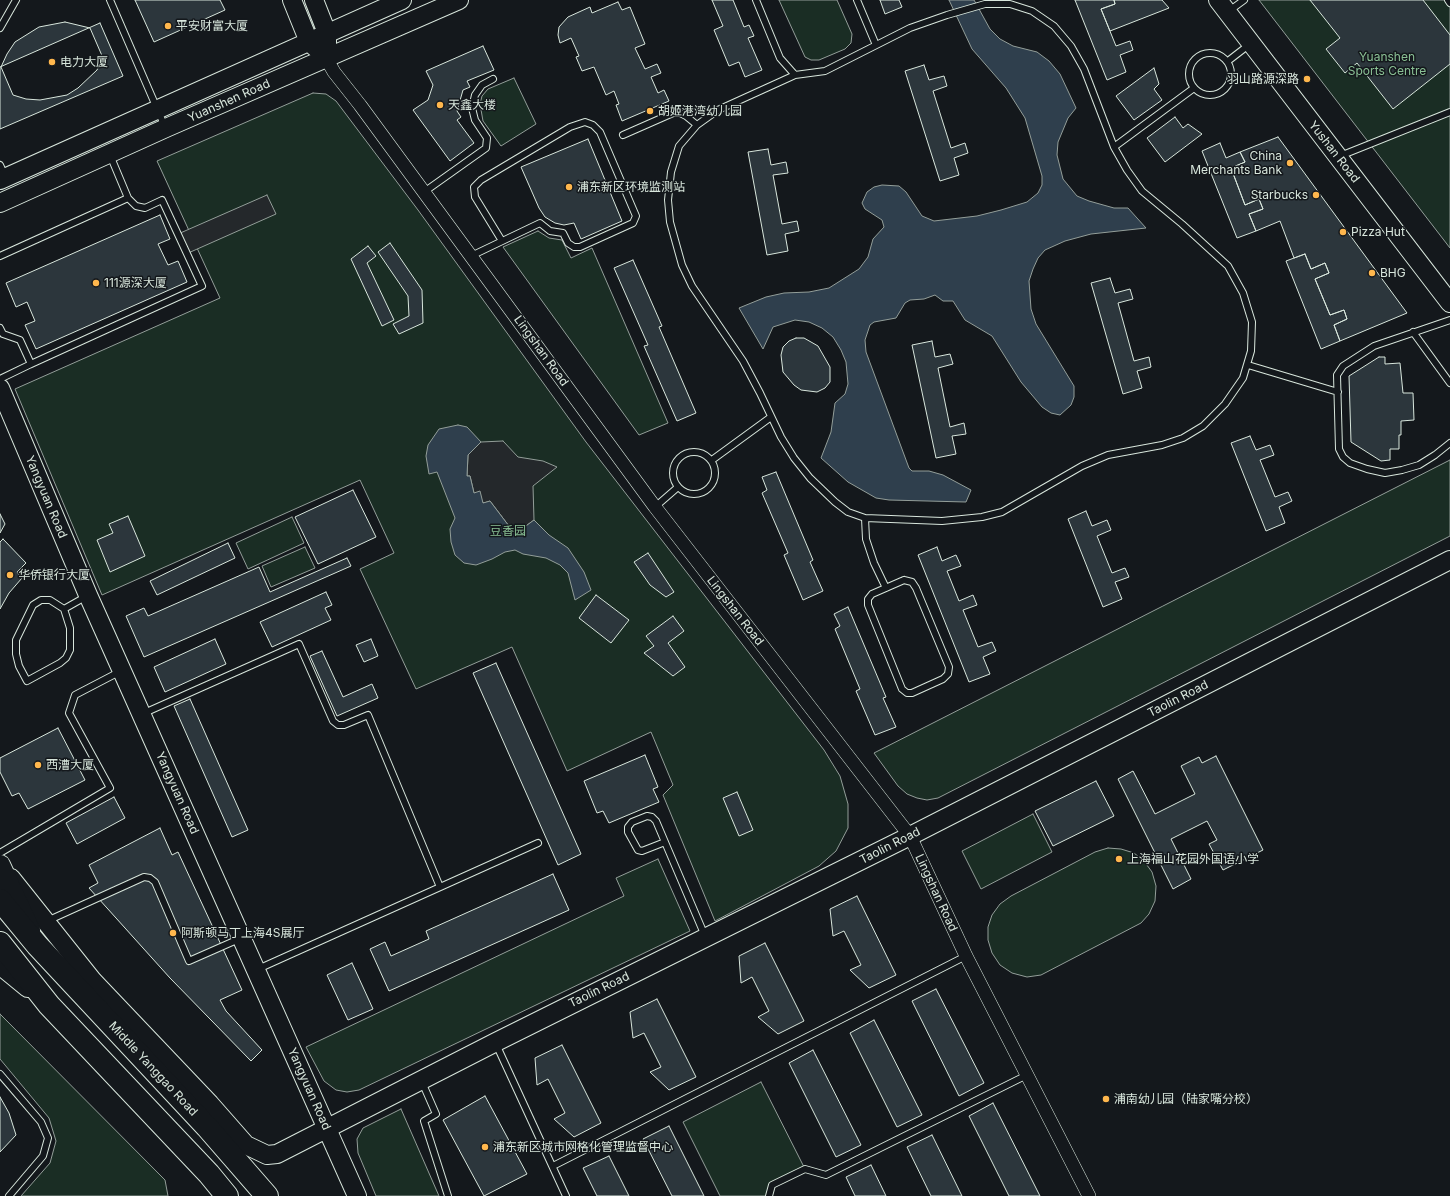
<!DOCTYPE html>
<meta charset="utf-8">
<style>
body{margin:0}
canvas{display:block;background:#14181c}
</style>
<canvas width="1450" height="1196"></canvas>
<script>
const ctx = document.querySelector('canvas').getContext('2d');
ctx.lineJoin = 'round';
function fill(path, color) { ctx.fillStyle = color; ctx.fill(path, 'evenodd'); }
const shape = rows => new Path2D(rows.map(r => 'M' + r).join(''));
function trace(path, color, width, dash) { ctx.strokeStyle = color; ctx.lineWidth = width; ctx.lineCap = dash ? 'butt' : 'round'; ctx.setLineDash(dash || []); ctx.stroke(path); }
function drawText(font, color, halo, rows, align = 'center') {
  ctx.font = font + ' Inter,"Noto Sans SC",sans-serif'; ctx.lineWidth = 3; ctx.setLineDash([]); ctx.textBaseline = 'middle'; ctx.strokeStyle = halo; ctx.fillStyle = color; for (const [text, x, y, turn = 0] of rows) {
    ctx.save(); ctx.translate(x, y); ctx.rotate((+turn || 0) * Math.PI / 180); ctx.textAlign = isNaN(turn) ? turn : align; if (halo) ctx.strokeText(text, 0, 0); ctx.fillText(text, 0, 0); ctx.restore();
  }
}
const green = shape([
 [779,0,837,0,852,34,851,43,845,49,819,60,811,60,805,57,779,0],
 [1259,0,1450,0,1450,248,1259,0],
 [514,78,536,124,501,146,483,121,480,104,482,96,488,89,514,78],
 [313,93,326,94,336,101,418,210,586,442,824,750,840,776,848,804,848,828,836,851,819,866,715,921,663,795,673,785,651,732,567,771,512,647,416,689,360,569,394,553,360,480,102,595,15,389,220,298,157,161,313,93],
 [538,231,549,238,562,240,571,258,592,248,668,423,639,435,503,247,538,231],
 [1450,460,1450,536,938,798,927,800,917,798,907,794,898,786,874,753,1450,460],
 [292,517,304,543,248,569,236,543,292,517],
 [305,547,315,568,271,587,262,566,305,547],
 [1033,814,1052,852,981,889,962,851,1033,814],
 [1108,848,1121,849,1134,853,1144,861,1152,872,1156,886,1155,901,1149,914,1141,923,1041,975,1027,977,1012,973,1000,965,992,953,988,940,988,927,992,915,1000,904,1011,896,1095,852,1108,848],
 [658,859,690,931,359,1090,347,1092,336,1090,324,1081,306,1047,624,896,616,878,658,859],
 [0,1014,165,1180,168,1196,21,1196,50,1163,56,1141,49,1118,0,1059,0,1014],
 [761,1082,805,1169,772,1185,769,1196,720,1196,683,1122,761,1082],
 [401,1109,439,1196,376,1196,358,1153,357,1139,363,1128,401,1109]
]);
const parking = shape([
 [267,195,276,214,186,254,178,234,267,195],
 [503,441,518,457,543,461,557,467,533,486,534,520,515,534,490,501,484,503,474,493,470,476,467,476,468,455,481,442,503,441]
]);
const water = shape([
 [949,0,974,0,990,29,1000,39,1013,46,1037,52,1049,61,1060,74,1076,108,1068,118,1058,142,1057,155,1063,179,1077,196,1089,201,1114,208,1128,208,1146,228,1091,234,1065,241,1045,250,1038,258,1033,269,1029,281,1031,309,1036,324,1074,386,1074,397,1071,405,1060,415,1051,413,1042,407,1021,382,992,336,965,320,953,301,943,301,935,295,924,299,910,300,905,303,896,318,874,322,870,325,865,340,866,352,909,468,912,471,929,471,943,475,971,490,966,502,889,500,876,498,848,482,821,458,831,432,835,403,845,394,848,384,846,362,841,350,833,337,822,328,809,322,795,320,773,327,763,349,739,308,766,297,784,293,809,292,829,288,859,269,868,257,873,239,884,227,882,220,865,209,862,203,867,192,874,187,882,185,899,186,906,192,922,216,934,221,977,216,1001,210,1027,202,1038,193,1042,185,1042,176,1025,118,1006,88,972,49,949,0],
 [458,425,467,427,481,442,468,455,467,476,470,476,474,493,480,491,483,503,490,501,515,534,534,520,549,535,568,548,584,572,591,590,575,600,568,573,560,565,546,558,523,554,515,550,505,552,492,559,476,565,464,563,455,555,451,542,450,529,455,518,437,472,429,474,426,456,428,445,439,429,458,425]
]);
const building = shape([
 [135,0,220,0,225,10,154,42,135,0],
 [712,0,733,0,744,27,749,25,754,36,748,38,762,70,745,77,739,62,729,66,714,30,723,26,712,0],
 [880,0,899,0,902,7,885,14,880,0],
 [1075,0,1114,0,1115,4,1101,9,1116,46,1130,41,1133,50,1120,55,1126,72,1107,80,1075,0],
 [1114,0,1162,0,1169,8,1110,31,1101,9,1115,4,1114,0],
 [1310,0,1423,0,1450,35,1450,64,1393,109,1357,63,1345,73,1326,49,1340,38,1310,0],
 [618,2,622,10,630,7,645,44,635,48,645,69,657,64,661,73,651,77,658,93,664,90,669,101,622,121,616,105,619,104,614,91,606,95,594,67,582,71,576,57,579,56,571,38,560,43,558,35,559,27,568,17,590,7,592,13,618,2],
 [65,22,90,28,103,58,97,70,78,88,67,95,40,100,26,99,13,95,1,67,7,54,15,42,39,27,65,22],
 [100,23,123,76,0,129,0,67,100,23],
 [483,46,494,70,467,81,470,87,463,90,457,111,461,117,457,120,474,143,450,161,413,110,428,100,433,85,426,71,483,46],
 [924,65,929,80,944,76,947,86,933,91,951,148,965,143,968,153,954,158,959,175,940,181,905,71,924,65],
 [1154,68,1159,84,1154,89,1162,100,1134,120,1116,96,1154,68],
 [1175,117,1183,128,1188,124,1202,134,1165,162,1147,138,1175,117],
 [1278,137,1407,313,1340,341,1334,325,1347,319,1344,310,1330,315,1315,279,1329,273,1325,263,1311,269,1305,254,1294,258,1280,221,1256,231,1249,214,1263,209,1259,199,1245,205,1231,168,1245,162,1240,152,1278,137],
 [588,139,622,221,581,239,574,223,564,225,555,223,545,217,539,208,521,167,588,139],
 [1220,143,1226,158,1240,152,1245,162,1231,168,1245,205,1259,199,1263,209,1249,214,1256,231,1237,238,1202,151,1220,143],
 [768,149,771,165,786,162,788,173,773,175,782,224,797,221,799,231,785,234,788,251,767,255,748,152,768,149],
 [160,215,170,239,158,244,168,265,178,261,187,282,36,349,25,325,35,321,27,302,16,307,6,283,160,215],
 [390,243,422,290,423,323,399,334,393,324,409,316,408,296,378,252,390,243],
 [368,246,376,256,367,263,394,320,382,326,351,259,368,246],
 [1305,254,1311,269,1325,263,1329,273,1315,279,1330,315,1344,310,1347,319,1334,325,1340,341,1321,349,1286,261,1305,254],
 [633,260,662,326,659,327,696,413,677,421,644,346,648,345,614,268,633,260],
 [1110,278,1115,293,1130,289,1133,299,1118,303,1134,361,1149,357,1151,367,1137,371,1142,388,1123,394,1091,283,1110,278],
 [796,338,804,338,818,346,830,367,830,382,825,388,817,392,801,390,794,385,783,372,781,355,783,347,789,341,796,338],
 [932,341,935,357,950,354,953,364,938,368,950,427,964,423,966,434,952,436,956,454,936,458,912,345,932,341],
 [1379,357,1385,357,1385,364,1400,363,1403,393,1413,393,1414,420,1401,421,1401,435,1399,435,1399,449,1390,449,1390,460,1381,461,1351,442,1349,376,1379,357],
 [1250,436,1256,450,1270,445,1274,455,1260,460,1275,497,1288,492,1292,501,1279,507,1285,523,1266,531,1231,443,1250,436],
 [776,472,813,560,810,562,823,591,803,600,784,555,788,553,762,493,767,490,762,477,776,472],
 [353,490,376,537,318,564,295,517,353,490],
 [1086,511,1092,526,1107,520,1111,530,1097,536,1112,573,1125,568,1129,577,1115,582,1122,599,1103,607,1068,519,1086,511],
 [0,514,5,524,0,533,0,514],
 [128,516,145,556,110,572,97,540,113,533,109,524,128,516],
 [3,539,26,563,17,572,22,578,9,593,0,609,0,542,3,539],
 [228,543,235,558,157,595,150,581,228,543],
 [937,547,942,561,956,555,961,566,947,571,959,601,973,595,977,605,963,610,978,647,992,642,996,651,983,657,990,674,969,682,918,555,937,547],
 [648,553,674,592,666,597,650,585,634,562,648,553],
 [347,558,351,566,144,657,126,616,144,608,148,616,259,567,270,592,347,558],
 [326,592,332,605,325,608,331,620,272,647,260,622,326,592],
 [596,595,629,620,611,643,579,618,596,595],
 [848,607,886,697,883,698,896,727,875,735,856,691,860,689,835,629,840,626,834,614,848,607],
 [673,616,684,631,668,643,685,667,673,676,644,653,654,646,646,636,673,616],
 [215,639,226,664,165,692,154,667,215,639],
 [371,639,378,656,364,662,356,645,371,639],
 [322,651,343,697,372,684,378,698,337,716,310,656,322,651],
 [496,663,581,854,558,865,473,673,496,663],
 [190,699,248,830,232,837,174,706,190,699],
 [58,728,85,780,28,809,19,793,12,796,0,772,0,758,58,728],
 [645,755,658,787,653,789,659,802,609,823,603,811,597,813,584,781,645,755],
 [1216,756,1263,850,1223,870,1209,844,1217,840,1207,821,1171,839,1191,879,1173,889,1118,779,1133,771,1155,814,1195,794,1181,766,1199,757,1202,763,1216,756],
 [1096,781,1114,816,1053,846,1035,811,1096,781],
 [737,792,753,830,739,836,723,798,737,792],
 [114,797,125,818,77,844,66,823,114,797],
 [160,828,172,855,178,852,242,990,220,1000,226,1011,262,1050,251,1061,170,978,89,888,98,883,89,865,160,828],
 [553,874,569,910,389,991,370,949,385,942,391,956,429,939,426,931,553,874],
 [857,896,896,975,869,988,850,970,861,965,844,931,833,936,830,909,857,896],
 [765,943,804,1021,778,1034,758,1017,769,1011,752,977,741,983,739,956,765,943],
 [352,963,373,1009,348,1020,327,975,352,963],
 [936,989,984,1083,959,1096,912,1001,936,989],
 [657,999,696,1077,669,1090,650,1072,661,1067,644,1033,633,1038,630,1012,657,999],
 [874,1020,922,1115,897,1127,850,1033,874,1020],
 [562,1045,601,1123,574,1137,554,1119,565,1113,548,1079,537,1085,535,1058,562,1045],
 [813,1050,861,1145,836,1157,789,1063,813,1050],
 [485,1096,527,1174,484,1196,443,1120,485,1096],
 [0,1097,9,1113,16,1135,0,1152,0,1097],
 [993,1103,1040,1196,1009,1196,969,1116,993,1103],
 [669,1126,704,1196,672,1196,643,1139,669,1126],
 [932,1135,962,1196,931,1196,907,1147,932,1135],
 [609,1156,629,1196,597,1196,583,1168,609,1156],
 [871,1165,886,1196,855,1196,846,1177,871,1165]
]);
const lane = shape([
 [110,0,165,127],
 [756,0,780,58,795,75],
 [857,0,876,45],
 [1448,0,1450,3],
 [985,4,1010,4,1032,11,1054,26,1071,46,1084,69,1114,147,1127,170,1142,191,1182,224,1228,266,1243,293,1252,322,1251,351,1243,378,1225,404,1203,426,1183,438,1162,445,1108,455,1082,466,1002,512,982,517,942,521,865,518,848,512,835,502,810,478,794,458,781,437,760,393,743,361,692,286,682,265,670,222,668,200,671,172,679,146,697,125,718,110,795,75,825,71,910,28,947,15,985,4],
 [1229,11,1244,0],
 [0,28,16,0],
 '1189 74a21 21 0 1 1 42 0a21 21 0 1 1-42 0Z',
 [1228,61,1250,44],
 [623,135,673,113,680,113,686,116,697,125],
 [1114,147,1194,88],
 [1340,156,1450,112],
 [0,165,5,176],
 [424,192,486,148,487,138,475,120,472,108,475,95,482,85,493,79],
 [0,256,128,198],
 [471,256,540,223,550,231,563,233,568,243,574,247,580,247,633,223,636,216,600,132,593,125,585,122,570,127,481,180,474,187,475,197,502,241],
 [1450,320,1374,346,1343,366,1337,375,1339,449,1343,457,1350,463,1367,469,1385,473,1402,470,1419,465,1435,455,1450,443],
 [0,328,3,334,20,340,31,364,202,286,162,200,145,208,136,206,128,198,110,155],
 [1413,332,1450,383],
 [1248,365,1338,392],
 [0,379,31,364],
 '673 473a21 21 0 1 1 42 0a21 21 0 1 1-42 0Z',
 [712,460,771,417],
 [655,507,678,487],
 [865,518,866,539,874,563,886,588],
 [904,580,912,582,916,588,949,667,948,674,943,679,912,693,907,693,902,689,868,605,868,599,872,594,904,580],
 [64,609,70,628,70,650,66,658,60,663,27,681,19,666,16,654,16,640,33,605,41,600,50,600,64,609,87,596],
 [142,714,299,644,333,721,338,725,344,725,368,715,440,887],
 [665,842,642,851,638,850,628,832,628,827,632,822,647,816,652,817,656,821,705,936],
 [0,853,110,788,69,713,75,695,121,671],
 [47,921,144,877,150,878,155,882,189,961,239,939],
 [258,969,538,843],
 [496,1044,566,1196],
 [0,1074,41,1122,48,1138,43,1156,9,1196],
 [422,1082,436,1114,424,1121,448,1196],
 [553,1166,966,956],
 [769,1196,772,1185,805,1169,826,1175,1027,1075]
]);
const street = shape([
 [326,58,334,72,360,105,655,507,910,836,966,956,1089,1196]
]);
const secondary = shape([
 [292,0,309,42,317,49],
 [314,0,327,33,327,45],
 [1218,0,1450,303],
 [0,180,402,0],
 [0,203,166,128,459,0],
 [0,388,88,595,357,1196],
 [11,878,93,981,210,1104,246,1145,267,1155,277,1154,496,1042,910,836,1450,560]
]);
const primary = shape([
 [0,865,30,930],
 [0,964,28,987]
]);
const highway = shape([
 [0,900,37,945,207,1127,267,1196],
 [0,943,49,1005,209,1174,227,1196]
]);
const markers = [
 [168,26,4,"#ffb74d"],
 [52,62,4,"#ffb74d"],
 [1307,79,4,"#ffb74d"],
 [440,105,4,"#ffb74d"],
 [650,111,4,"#ffb74d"],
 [1290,163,4,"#ffb74d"],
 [569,187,4,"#ffb74d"],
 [1316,195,4,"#ffb74d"],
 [1343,232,4,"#ffb74d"],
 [1372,273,4,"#ffb74d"],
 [96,283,4,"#ffb74d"],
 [10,575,4,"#ffb74d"],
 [38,765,4,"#ffb74d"],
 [1119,859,4,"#ffb74d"],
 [173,933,4,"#ffb74d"],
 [1106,1099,4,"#ffb74d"],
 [485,1147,4,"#ffb74d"]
];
const poiNames = [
 ["平安财富大厦",176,26],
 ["电力大厦",60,62],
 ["羽山路源深路",1299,79,"right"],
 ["天鑫大楼",448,105],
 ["胡姬港湾幼儿园",658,111],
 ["China",1282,156,"right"],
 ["Merchants Bank",1282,170,"right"],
 ["浦东新区环境监测站",577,187],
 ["Starbucks",1308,195,"right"],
 ["Pizza Hut",1351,232],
 ["BHG",1380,273],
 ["111源深大厦",104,283],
 ["华侨银行大厦",18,575],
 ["西漕大厦",46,765],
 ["上海福山花园外国语小学",1127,859],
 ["阿斯顿马丁上海4S展厅",181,933],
 ["浦南幼儿园（陆家嘴分校）",1114,1099],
 ["浦东新区城市网格化管理监督中心",493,1147]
];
const parkNames = [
 ["Yuanshen",1387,57],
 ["Sports Centre",1387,71],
 ["豆香园",508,531]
];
const streetNames = [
 ["Yuanshen Road",229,101,-24],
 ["Yushan Road",1334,152,52],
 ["Lingshan Road",541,351,54],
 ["Yangyuan Road",46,497,67],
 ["Lingshan Road",735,611,52],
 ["Taolin Road",1178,699,-27],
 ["Yangyuan Road",177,793,66],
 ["Taolin Road",890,846,-27],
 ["Lingshan Road",936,893,65],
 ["Taolin Road",599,990,-26],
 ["Middle Yanggao Road",153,1069,47],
 ["Yangyuan Road",309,1089,66]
];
fill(green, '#1a2d24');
trace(green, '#939e99', 1);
fill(parking, '#24282b');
trace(parking, '#939e99', 1);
fill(water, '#2f3f4d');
trace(water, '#939e99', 1);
fill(building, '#2c363c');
trace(building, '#d8e6dc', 1);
trace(lane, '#d8e6dc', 8);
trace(street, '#d8e6dc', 14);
trace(secondary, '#d8e6dc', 20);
trace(primary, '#d8e6dc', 22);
trace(highway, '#d8e6dc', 24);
trace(lane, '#14181c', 6);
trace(street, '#14181c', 13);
trace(secondary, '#14181c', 18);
trace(primary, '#14181c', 20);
trace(highway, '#14181c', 22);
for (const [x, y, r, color] of markers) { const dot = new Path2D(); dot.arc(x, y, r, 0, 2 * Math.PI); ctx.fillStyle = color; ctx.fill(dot); trace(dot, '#14181c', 1.5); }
drawText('12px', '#d8e6dc', '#14181c', poiNames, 'left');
drawText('12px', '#8ac095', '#14181c', parkNames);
drawText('12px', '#d8e6dc', '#14181c', streetNames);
</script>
